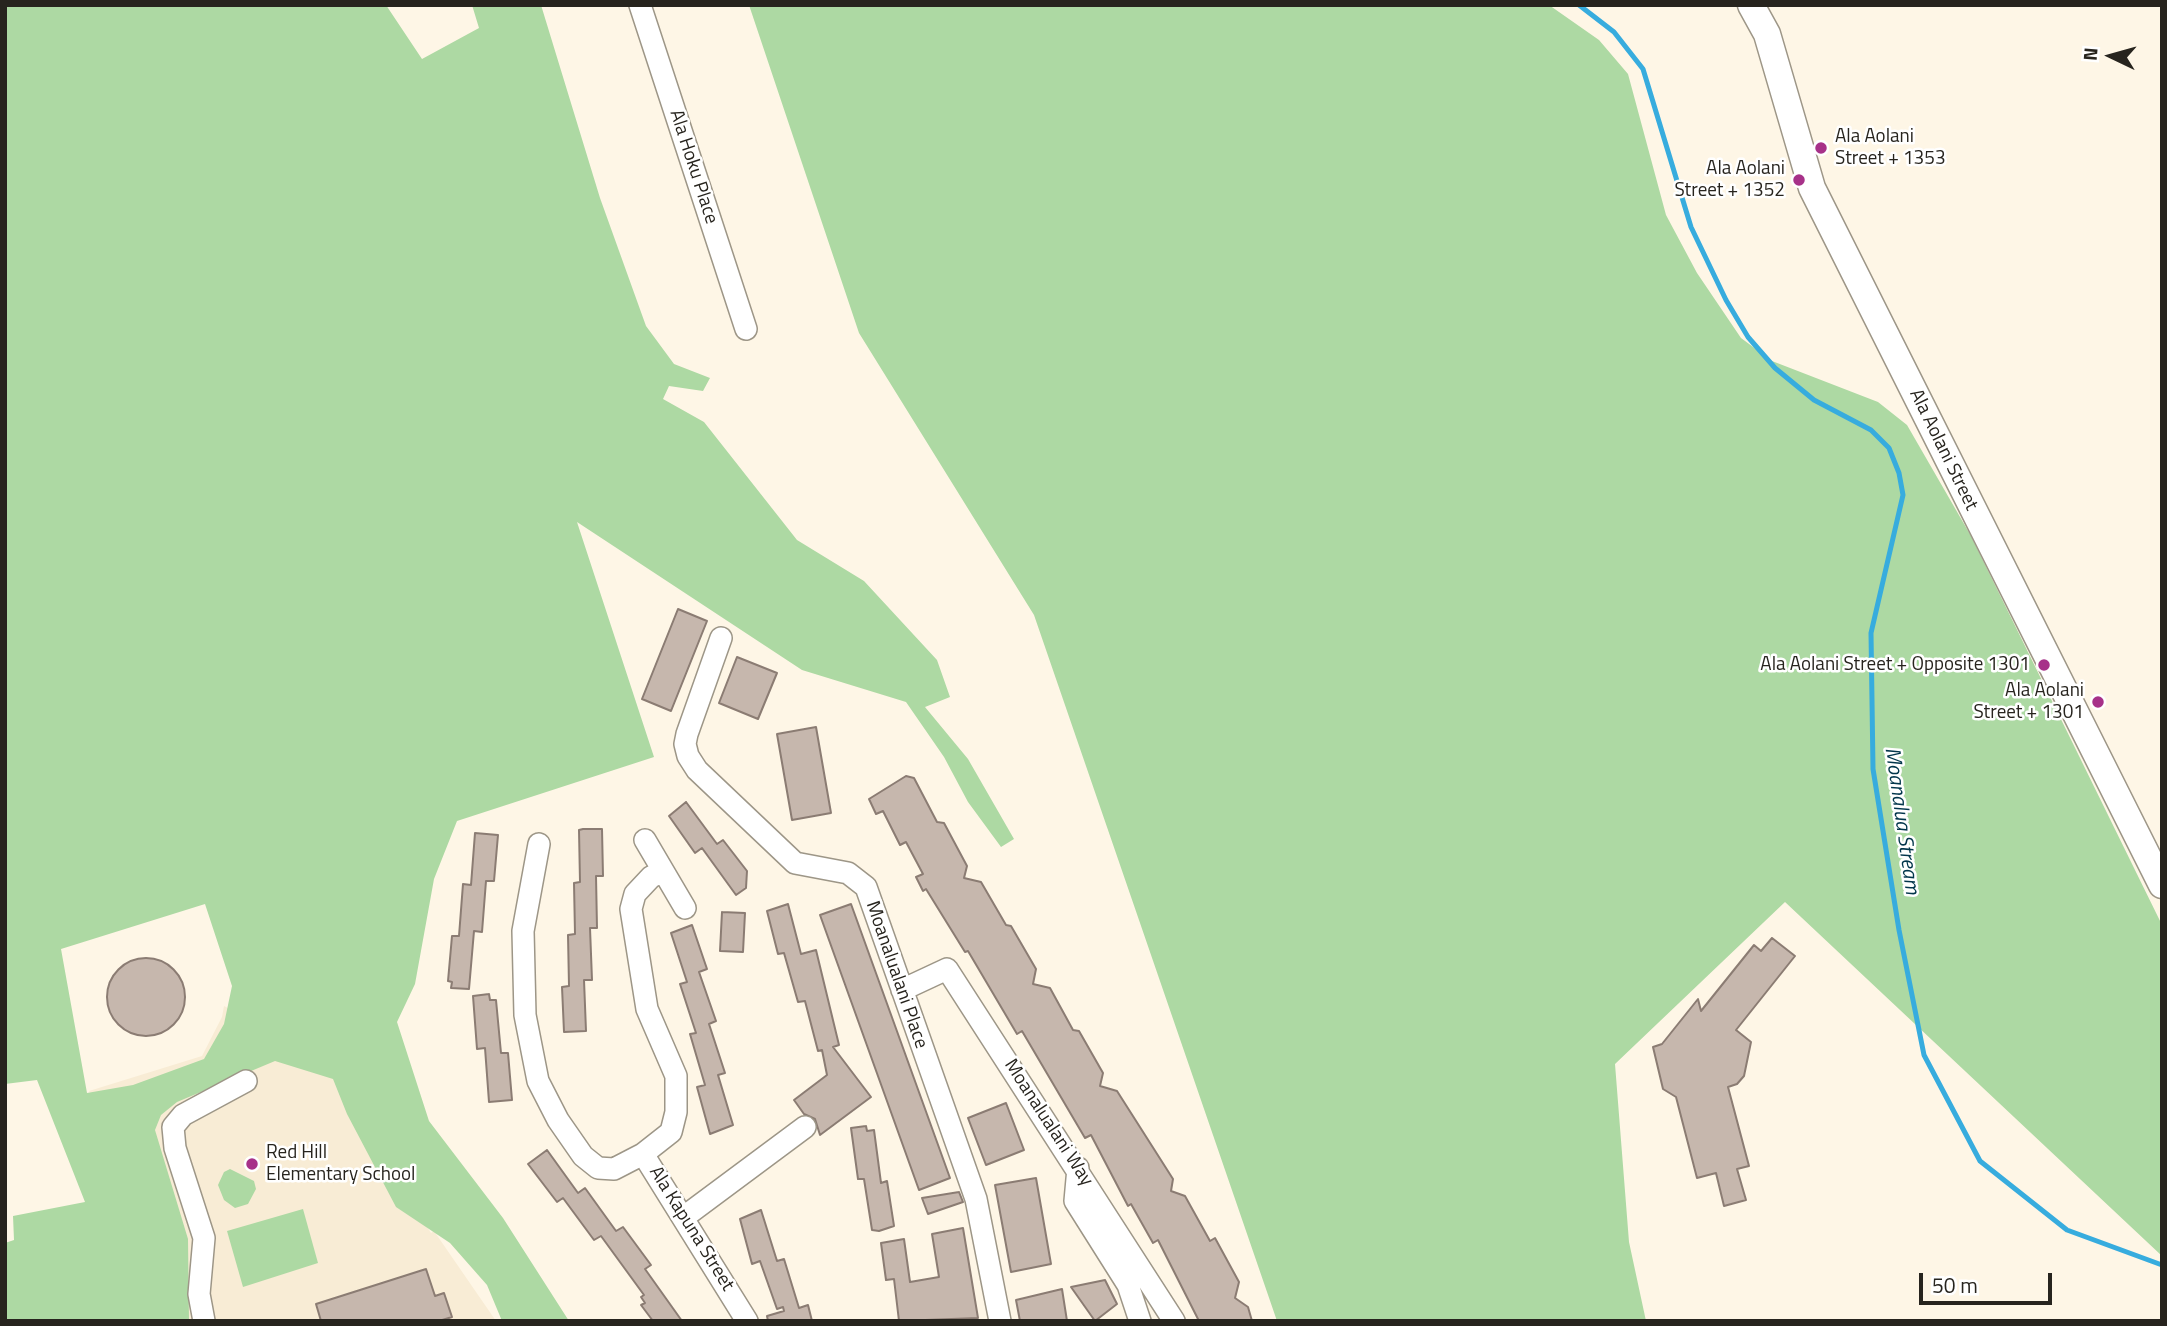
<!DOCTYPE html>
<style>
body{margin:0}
#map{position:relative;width:2167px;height:1326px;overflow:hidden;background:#fef6e6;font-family:"Titillium Web",sans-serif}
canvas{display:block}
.frame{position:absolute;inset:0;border:7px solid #27241e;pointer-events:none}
.north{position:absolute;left:2076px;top:21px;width:70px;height:70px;-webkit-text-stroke:5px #fff;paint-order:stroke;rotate:275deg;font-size:19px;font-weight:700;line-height:28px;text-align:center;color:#27241e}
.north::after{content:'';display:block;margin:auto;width:24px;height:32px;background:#27241e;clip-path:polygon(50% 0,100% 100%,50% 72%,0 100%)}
.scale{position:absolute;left:1919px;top:1273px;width:133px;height:32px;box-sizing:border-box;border:4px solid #27241e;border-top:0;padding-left:9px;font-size:21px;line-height:24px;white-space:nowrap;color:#27241e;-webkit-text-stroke:5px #fff;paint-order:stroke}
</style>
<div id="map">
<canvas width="2167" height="1326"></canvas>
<div class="frame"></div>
<div class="north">N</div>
<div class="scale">50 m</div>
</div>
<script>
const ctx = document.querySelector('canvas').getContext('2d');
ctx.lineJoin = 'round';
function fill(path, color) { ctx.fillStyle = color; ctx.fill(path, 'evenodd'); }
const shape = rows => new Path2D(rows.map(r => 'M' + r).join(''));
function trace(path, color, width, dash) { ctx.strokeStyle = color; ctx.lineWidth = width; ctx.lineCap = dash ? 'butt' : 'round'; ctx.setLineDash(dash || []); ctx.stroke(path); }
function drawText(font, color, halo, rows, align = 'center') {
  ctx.font = font + ' "Titillium Web",sans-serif'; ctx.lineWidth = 5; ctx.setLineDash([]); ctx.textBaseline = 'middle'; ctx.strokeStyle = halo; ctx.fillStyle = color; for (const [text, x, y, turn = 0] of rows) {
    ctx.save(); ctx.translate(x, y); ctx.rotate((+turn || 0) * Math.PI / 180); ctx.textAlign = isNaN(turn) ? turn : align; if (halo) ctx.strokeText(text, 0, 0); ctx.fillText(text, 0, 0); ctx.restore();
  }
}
const built = shape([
 [224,1006,336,1064,343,1096,431,1233,434,1231,496,1321,180,1321,89,1091,202,1056,222,1017]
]);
const green = shape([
 [5,5,386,5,422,59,479,28,472,5,541,5,600,198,646,326,674,364,710,378,703,391,669,386,663,399,704,422,797,540,864,581,937,660,950,697,925,707,968,759,1014,839,1001,847,968,802,944,757,906,702,802,670,577,522,654,757,457,821,434,879,415,984,397,1022,429,1121,503,1218,569,1321,502,1321,487,1285,450,1243,396,1207,347,1114,333,1079,275,1061,177,1102,161,1115,155,1130,188,1239,189,1321,5,1321,5,1243,14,1240,13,1216,85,1202,37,1080,5,1084],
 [205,904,232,986,224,1024,204,1059,133,1085,87,1093,61,949],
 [749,5,1549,5,1599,40,1628,74,1666,215,1697,273,1741,338,1772,361,1878,402,1907,425,1971,536,2162,925,2162,1256,1785,902,1615,1064,1629,1242,1646,1321,1277,1321,1034,615,859,333],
 [230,1169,254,1181,256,1189,248,1204,235,1208,224,1200,218,1185,224,1172],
 [303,1209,318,1263,243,1287,227,1231]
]);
const stream = shape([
 [1579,5,1614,32,1643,69,1691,227,1726,300,1748,337,1775,368,1814,400,1871,430,1889,448,1899,473,1903,495,1871,633,1873,769,1899,930,1924,1055,1980,1161,2067,1230,2162,1265]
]);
const building = shape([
 [678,609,707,621,671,711,642,699,678,609],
 [737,657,777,673,758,719,719,703,737,657],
 [816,727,831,813,792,820,777,734,816,727],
 [906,776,914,778,937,822,944,823,967,866,964,878,981,882,1006,925,1011,926,1036,969,1033,984,1050,988,1073,1030,1079,1031,1103,1073,1100,1086,1117,1091,1173,1179,1171,1191,1185,1196,1210,1241,1215,1238,1239,1282,1235,1298,1248,1307,1252,1321,1199,1321,1158,1240,1153,1243,1131,1204,1128,1206,1091,1135,1085,1138,1022,1031,1017,1034,968,951,965,952,926,889,923,891,916,877,923,874,906,842,900,845,883,811,876,814,869,799,906,776],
 [686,802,717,844,723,840,747,871,746,888,736,895,702,848,695,853,669,816,686,802],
 [583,829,602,829,603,876,596,876,597,928,590,928,592,980,584,980,586,1031,564,1032,562,987,569,986,568,935,575,934,574,883,580,882,579,830,583,829],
 [475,833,498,835,494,881,486,881,482,932,474,931,469,989,451,988,452,982,448,981,452,936,459,936,463,884,471,885,475,833],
 [788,904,801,954,816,950,839,1045,833,1047,871,1097,820,1135,815,1119,804,1114,794,1100,827,1075,822,1050,818,1051,805,1001,798,1002,784,953,778,954,767,911,788,904],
 [851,904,950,1178,919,1190,820,915,851,904],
 [722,912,745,913,743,952,720,951,722,912],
 [692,925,707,969,699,972,716,1021,709,1024,725,1073,718,1075,733,1125,710,1134,697,1087,705,1085,690,1034,696,1033,680,984,687,982,671,933,692,925],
 [1772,938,1795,956,1736,1030,1751,1042,1744,1076,1737,1084,1728,1087,1749,1166,1737,1169,1746,1200,1724,1206,1716,1173,1697,1178,1676,1097,1663,1089,1653,1047,1662,1044,1698,999,1701,1011,1754,945,1761,951,1772,938],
 '107 997a39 39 0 1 1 78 0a39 39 0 1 1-78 0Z',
 [489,994,490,1000,496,1000,501,1053,508,1053,512,1100,489,1102,485,1048,477,1049,473,996,489,994],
 [1006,1103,1024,1150,986,1165,968,1118,1006,1103],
 [866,1126,867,1131,874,1130,881,1183,887,1181,894,1226,879,1231,872,1230,864,1179,858,1179,851,1128,866,1126],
 [547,1150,578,1193,585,1188,616,1231,623,1227,651,1265,645,1269,682,1321,653,1321,641,1305,645,1303,641,1297,644,1295,601,1236,594,1240,563,1198,557,1202,528,1164,547,1150],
 [1036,1178,1051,1264,1011,1272,995,1185,1036,1178],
 [959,1192,963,1202,928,1214,922,1198,959,1192],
 [761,1210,777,1261,784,1259,799,1308,808,1305,812,1321,768,1321,767,1316,784,1311,783,1307,777,1309,760,1261,752,1264,740,1219,761,1210],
 [963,1228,978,1318,899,1321,894,1279,886,1280,881,1243,904,1239,910,1282,939,1277,932,1234,963,1228],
 [426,1269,435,1296,444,1293,452,1317,439,1321,321,1321,316,1304,426,1269],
 [1105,1280,1117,1304,1095,1321,1071,1287,1105,1280],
 [1062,1289,1067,1321,1020,1321,1016,1300,1062,1289]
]);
const minor = shape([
 [640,5,746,329],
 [721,638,687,734,685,744,688,756,697,770,795,863,848,873,866,887,976,1199,1000,1321],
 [645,840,685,908],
 [539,844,523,931,525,1015,538,1081,558,1120,583,1156,598,1168,614,1169,643,1154,747,1321],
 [902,990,947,969,1174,1321],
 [643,1154,671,1132,676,1112,676,1076,647,1009,631,909,635,894,651,877,663,871],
 [1078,1168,1075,1201,1128,1285,1140,1321],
 [684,1217,805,1127],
 [204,1321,199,1294,204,1238,175,1148,173,1127,183,1115,246,1081]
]);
const tertiary = shape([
 [1751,5,1767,34,1812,188,2162,885]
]);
const markers = [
 [1821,148,7,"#a73189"],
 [1799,180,7,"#a73189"],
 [2044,665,7,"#a73189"],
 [2098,702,7,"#a73189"],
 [252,1164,7,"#a73189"]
];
const poiNames = [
 ["Ala Aolani",1835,137,"left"],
 ["Street + 1353",1835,159,"left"],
 ["Ala Aolani",1785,169],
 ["Street + 1352",1785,191],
 ["Ala Aolani Street + Opposite 1301",2030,665],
 ["Ala Aolani",2084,691],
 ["Street + 1301",2084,713],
 ["Red Hill",266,1153,"left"],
 ["Elementary School",266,1175,"left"]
];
const streetNames = [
 ["Ala Hoku Place",693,167,72],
 ["Ala Aolani Street",1943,450,64],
 ["Moanalualani Place",896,975,71],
 ["Moanalualani Way",1048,1123,57],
 ["Ala Kapuna Street",691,1229,58]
];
const waterNames = [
 ["Moanalua Stream",1901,821,82]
];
fill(built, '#f8ecd5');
fill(green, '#add9a3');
trace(stream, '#37acde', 5);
fill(building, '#c6b7ad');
trace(building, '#8b7c73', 2);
trace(minor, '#9d9687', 24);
trace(tertiary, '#9d9687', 29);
trace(minor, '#fff', 21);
trace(tertiary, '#fff', 26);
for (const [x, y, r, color] of markers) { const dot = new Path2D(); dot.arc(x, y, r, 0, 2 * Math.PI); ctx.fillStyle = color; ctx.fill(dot); trace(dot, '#fff', 2.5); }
drawText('19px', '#27241e', '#fff', poiNames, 'right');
drawText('19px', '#27241e', '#fff', streetNames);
drawText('italic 21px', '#02364b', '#fff', waterNames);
</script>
